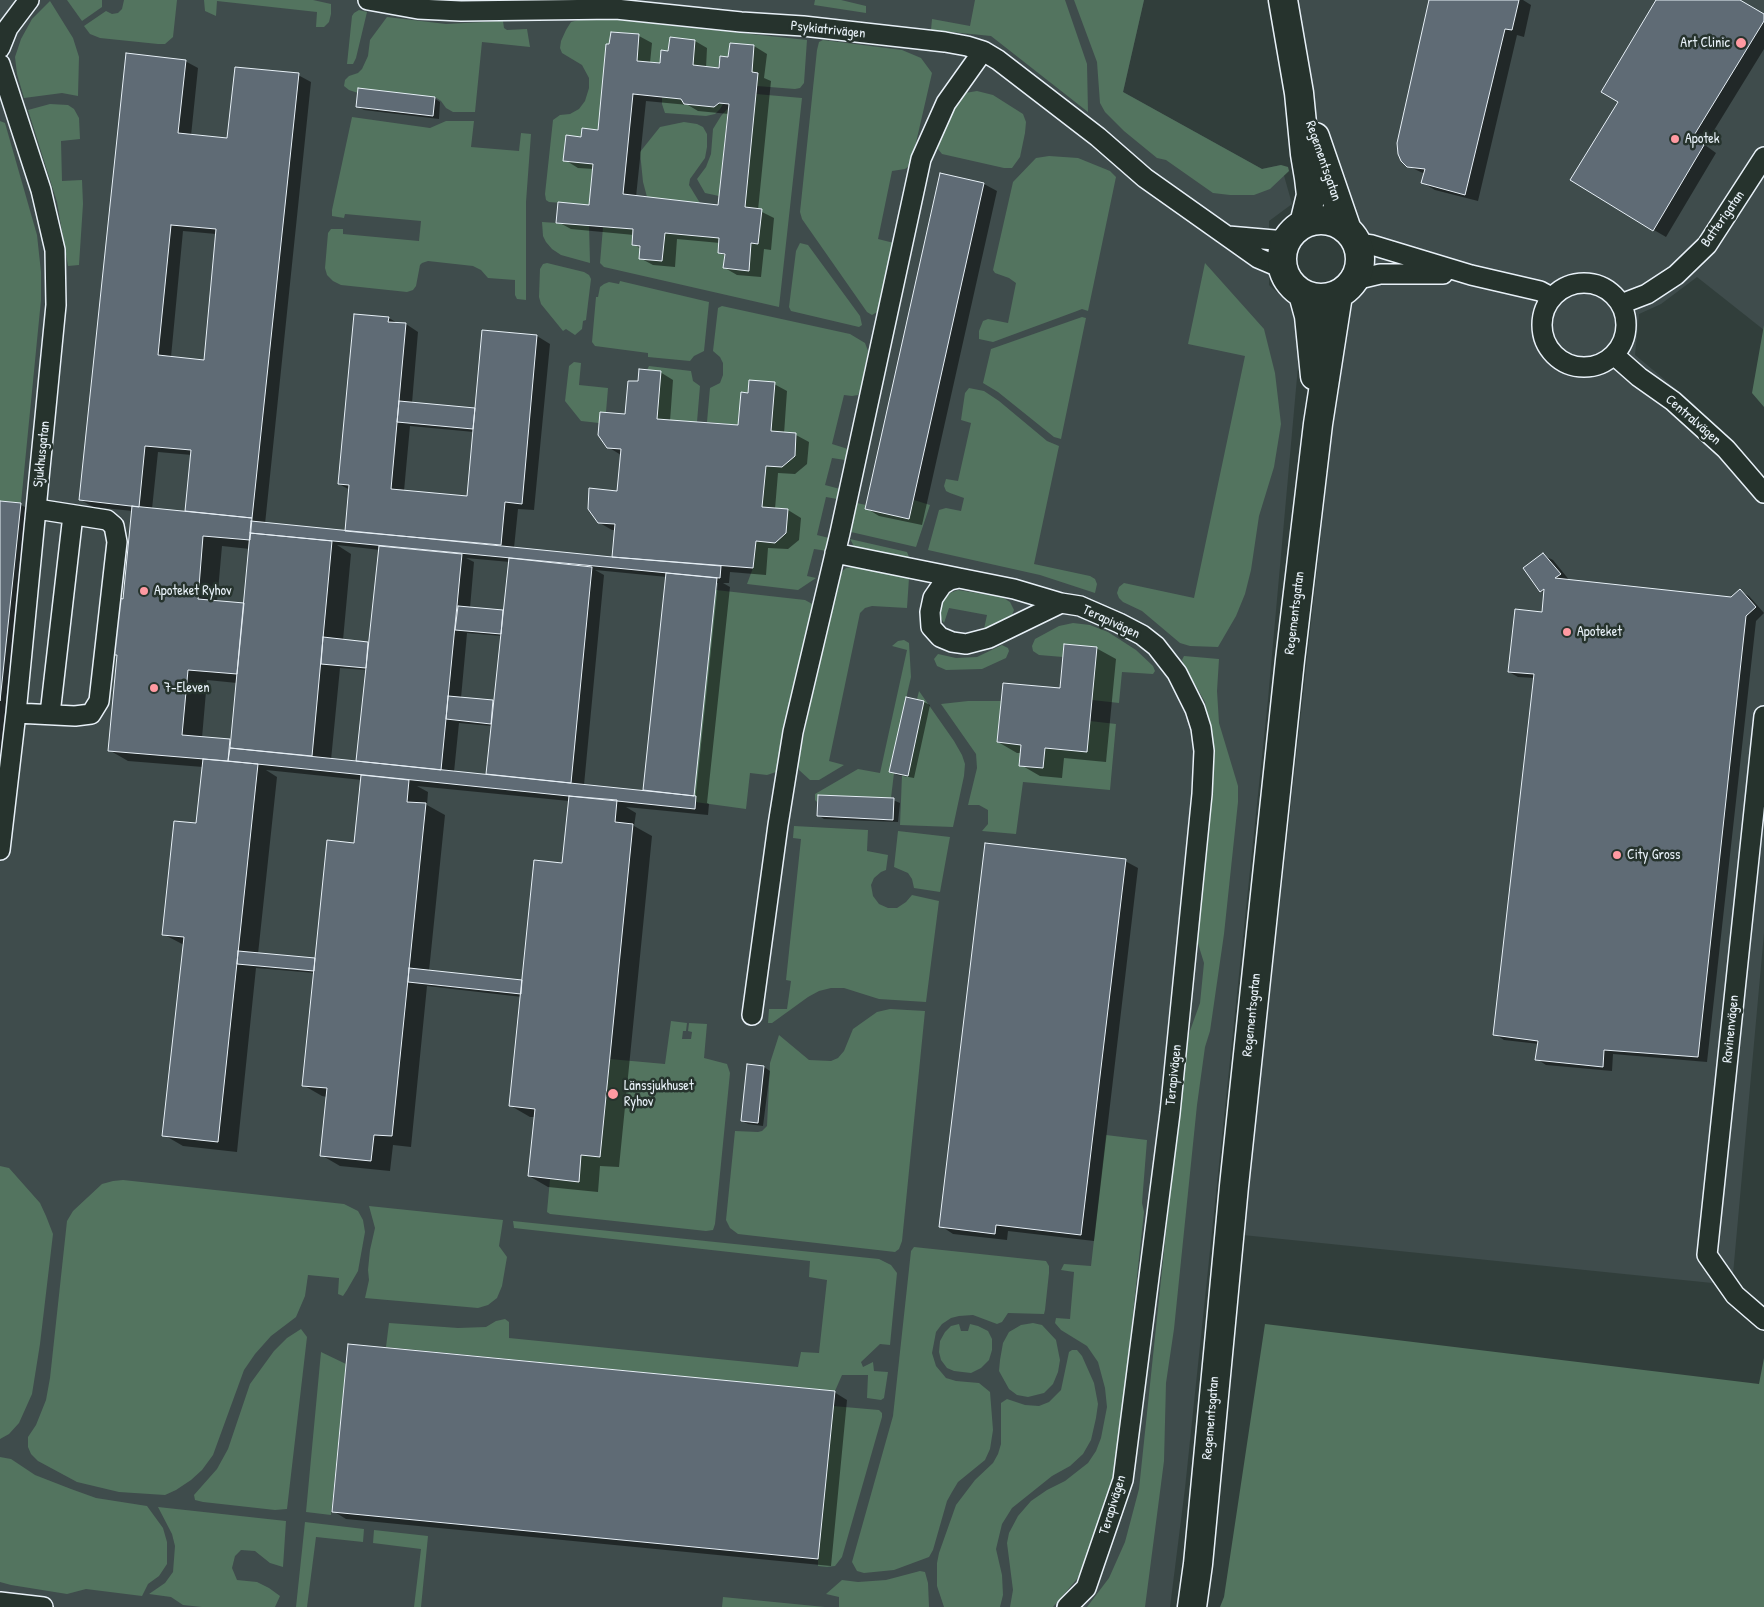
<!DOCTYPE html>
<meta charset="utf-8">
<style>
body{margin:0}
canvas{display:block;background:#313e3b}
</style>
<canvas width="1764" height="1607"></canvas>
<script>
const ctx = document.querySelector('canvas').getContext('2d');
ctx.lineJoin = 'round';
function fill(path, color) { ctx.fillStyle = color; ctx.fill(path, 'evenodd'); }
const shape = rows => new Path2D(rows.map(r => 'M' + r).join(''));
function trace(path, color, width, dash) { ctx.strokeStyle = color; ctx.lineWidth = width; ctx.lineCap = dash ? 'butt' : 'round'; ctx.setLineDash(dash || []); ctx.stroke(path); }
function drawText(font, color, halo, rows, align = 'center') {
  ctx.font = font + ' "Patrick Hand",sans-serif'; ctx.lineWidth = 5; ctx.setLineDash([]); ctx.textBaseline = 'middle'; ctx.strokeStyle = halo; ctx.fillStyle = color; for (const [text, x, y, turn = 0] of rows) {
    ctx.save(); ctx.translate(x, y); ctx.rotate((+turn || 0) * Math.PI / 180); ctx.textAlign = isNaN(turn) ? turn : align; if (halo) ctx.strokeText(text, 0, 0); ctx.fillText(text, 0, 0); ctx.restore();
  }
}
const built = shape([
 [0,0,1144,0,1123,92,1262,169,1281,165,1292,204,1269,221,1269,285,1292,306,1299,355,1268,699,1185,1488,1170,1607,0,1607],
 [1285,0,1764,0,1764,330,1697,277,1661,304,1639,314,1635,355,1694,404,1764,488,1764,933,1732,1285,1243,1235,1346,308,1362,289,1370,265,1368,236,1343,198,1304,87]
]);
const green = shape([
 [67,0,102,0,102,7,82,21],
 [124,0,177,0,173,37,165,44,158,44,100,38,90,34,84,26,106,11,112,14,118,13,122,9],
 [204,0,313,0,331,4,331,14,329,22,324,27,316,27,317,12,217,1,216,16,205,11],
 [815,0,841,0,866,6,866,13,814,5],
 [975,0,1065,0,1087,64,1088,112,991,36,931,30,932,19,970,26],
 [1074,0,1144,0,1123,92,1262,169,1281,165,1288,167,1289,171,1270,189,1254,195,1230,195,1213,193,1166,160,1157,158,1124,131,1105,112,1100,103,1097,62],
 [50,1,73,38,79,57,78,96,62,93,24,98,17,74,15,57,21,39,32,19],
 [359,10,367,12,356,58,353,64,347,64,352,16,354,13],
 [387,17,446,24,503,21,504,28,507,30,527,29,530,47,482,42,475,112,453,112,446,108,441,101,435,97,358,93,349,90,344,86,345,80,349,76,358,73,362,69,368,56,370,40],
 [599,18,807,40,804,83,800,88,795,89,757,86,758,73,752,72,754,45,730,43,728,57,720,56,718,68,693,65,695,40,670,37,668,51,661,50,660,63,637,61,639,34,611,32,598,130,582,128,581,137,566,136,564,161,593,164,589,205,549,202,546,200,545,194,553,120,560,115,570,114,579,109,585,101,589,88,589,78,582,65,562,53,560,48,561,41,566,30,571,22,582,19],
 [823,40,902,50,921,58,932,73,912,160,908,167,905,169,892,171,878,239,894,243,877,312,872,315,867,312,802,219,800,212,817,50,819,42],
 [977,91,993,95,1023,114,1026,122,1025,133,1020,157,1012,168,1004,168,942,154,938,149,942,120,965,93],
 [756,94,802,98,779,307,604,267,600,263,603,227,633,229,632,245,640,246,639,259,662,261,665,233,719,238,718,253,725,254,723,268,749,271,751,243,758,243,762,209,745,207],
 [662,97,681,99,684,104,714,107,719,103,723,104,720,109,715,114,706,116,665,113,662,104],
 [50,104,68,105,74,109,79,118,80,139,61,141,62,181,82,180,83,204,79,265,68,266,57,202,28,110],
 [728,108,719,196,705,193,697,179,706,167,711,154,713,129,721,116],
 [352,117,430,128,446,121,474,121,471,147,519,151,521,133,531,134,526,202,526,300,517,299,515,295,515,280,488,278,481,270,473,266,428,261,422,263,420,265,416,286,413,290,407,292,341,285,333,281,327,275,325,268,328,233,331,229,343,229,343,234,419,241,421,221,345,214,344,218,332,216,332,210],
 [0,121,5,123,37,235,41,272,41,300,21,503,0,501],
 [684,122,697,124,703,127,707,134,707,147,705,158,690,179,689,185,700,203,647,197,643,182,640,152,660,127],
 [1049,156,1078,158,1110,171,1116,177,1088,311,1082,309,1077,311,993,342,979,339,979,331,983,321,988,319,1008,323,1016,283,1009,278,995,273,993,270,1013,182,1036,158],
 [542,222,589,225,590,263,561,255,552,249,546,242,543,236],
 [800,243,808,245,860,316,862,325,859,327,791,311,789,307,796,251],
 [547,263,584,272,589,275,591,279,586,320,583,321,582,329,575,335,566,329,563,331,541,304,539,297,540,269,543,264],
 [1205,263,1264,329,1275,373,1281,424,1274,467,1259,516,1251,570,1245,594,1236,616,1218,647,1190,646,1180,643,1142,611,1123,602,1119,598,1117,593,1119,587,1124,583,1194,598,1245,356,1188,344],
 [620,281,709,302,704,351,694,356,690,361,648,357,648,353,595,346,592,342,596,297,598,297,600,287,604,284,609,282,619,284],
 [722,306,850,334,865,343,868,351,861,388,858,395,852,396,844,395,832,444,848,449,845,460,832,458,825,485,840,489,837,499,826,497,817,535,829,538,827,551,814,549,807,576,816,578,798,590,747,584,753,568,756,541,775,543,786,533,788,509,762,507,766,466,782,467,795,456,796,434,771,431,775,383,748,393,738,425,707,422,710,388,720,383,723,375,723,363,720,357,713,351,718,308],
 [1082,317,1086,318,1061,439,1054,437,998,392,983,383,991,349],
 [1764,325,1764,407,1752,393],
 [574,362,581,363,579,385,608,388,606,412,600,412,599,423,581,421,565,401,569,366],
 [649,366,691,371,693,381,700,386,697,422,657,419,647,370],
 [969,388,984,391,999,401,1047,441,1059,446,1034,564,1090,576,1095,579,1097,584,1095,593,1040,575,928,550,939,510,946,508,961,511,964,498,950,493,946,491,944,486,946,479,958,481,971,423,961,420,965,393],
 [914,500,930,505,916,547,851,532,857,503,866,505,865,509,909,519],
 [850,539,907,552,909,557,908,559,855,548],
 [856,566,909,578,907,608,872,606,865,608,860,613,829,761,844,765,819,780,810,780,799,770,798,763,836,577,846,568],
 [716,590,805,600,816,606,779,771,767,775,750,773,746,809,695,802,696,796,694,796],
 [958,590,1002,597,1010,602,1014,610,1012,615,985,630,984,629,987,615,949,608,944,623,941,618,941,604,944,599,950,593],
 [1073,623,1090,625,1108,632,1136,650,1153,666,1155,671,1153,674,1122,672,1119,703,1092,700,1064,644,1063,657,1039,655,1033,651,1032,646,1035,639,1059,626],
 [904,640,909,643,911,677,889,772,894,773,891,798,818,795,817,802,815,800,815,794,858,769,880,773,907,650,892,646,898,641],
 [1002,645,1008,648,1009,651,1006,658,982,669,946,670,937,666,934,659,938,654,956,658,977,657],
 [1184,656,1219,659,1217,691,1219,723,1238,786,1238,802,1224,934,1210,1031,1205,1047,1197,1105,1174,1329,1166,1383,1164,1461,1145,1607,1087,1607,1109,1578,1125,1542,1139,1489,1186,1042,1200,1003,1204,963,1196,937,1213,781,1214,748,1205,702,1184,665,1182,660],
 [919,691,954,741,962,755,965,764,964,776,953,827,900,825,902,775,908,775,924,701,917,699],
 [968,701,1001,701,997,742,1021,745,1043,768,1045,748,1090,721,1116,724,1110,790,1023,782,1016,834,982,831,988,824,988,810,979,805,968,805,977,768,976,754,941,704],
 [794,826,868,830,867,851,888,855,886,870,881,872,874,878,871,885,873,896,879,904,888,908,897,908,906,902,912,895,939,901,926,1002,879,999,844,988,831,988,819,991,808,997,779,1018,772,1023,768,1023,769,1009,787,1009,791,981,786,980,801,839,793,838],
 [898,831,950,837,940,892,914,888,912,879,908,873,894,867],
 [890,1009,925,1011,902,1241,899,1249,895,1252,738,1234,730,1228,726,1220,735,1131,758,1132,762,1131,767,1126,770,1063,779,1035,809,1060,831,1061,838,1058,844,1051,853,1029,877,1012],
 [671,1021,687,1023,686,1031,683,1031,682,1039,691,1039,692,1032,688,1031,689,1023,707,1024,704,1058,727,1064,730,1073,715,1224,713,1230,706,1231,550,1214,547,1212,550,1179,579,1182,581,1155,600,1157,610,1059,665,1064],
 [1106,1135,1147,1140,1142,1203,1144,1212,1113,1498,1088,1560,1077,1579,1053,1607,1010,1607,1013,1590,1007,1543,1009,1533,1018,1516,1031,1501,1047,1490,1065,1481,1088,1463,1096,1451,1101,1438,1107,1407,1105,1388,1098,1362,1087,1346,1061,1330,1055,1323,1056,1318,1070,1319,1074,1272,1061,1270,1064,1264,1091,1266],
 [0,1166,9,1168,40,1203,46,1216,53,1234,40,1344,32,1394,19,1423,9,1434,0,1439],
 [123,1180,344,1204,358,1211,363,1220,365,1232,358,1271,347,1290,343,1296,338,1294,339,1278,308,1275,305,1296,296,1317,271,1336,255,1354,244,1370,213,1455,202,1470,191,1480,176,1490,165,1495,119,1492,77,1482,38,1461,31,1454,28,1447,28,1437,36,1425,46,1400,50,1378,67,1221,73,1211,102,1184,113,1181],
 [369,1206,503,1220,499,1246,507,1257,502,1286,497,1298,488,1305,478,1308,365,1298,369,1280,368,1270,370,1250,375,1228],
 [513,1221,879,1259,891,1265,897,1273,890,1345,880,1344,861,1362,863,1367,873,1362,874,1371,888,1372,884,1398,881,1400,867,1398,868,1375,842,1375,835,1391,386,1347,389,1323,458,1328,486,1327,496,1321,505,1319,509,1322,509,1338,798,1367,801,1352,819,1353,827,1280,809,1277,810,1261,514,1228],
 [914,1247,1046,1261,1049,1266,1049,1273,1045,1310,1044,1314,1008,1313,1002,1322,997,1324,973,1315,959,1316,951,1318,942,1324,936,1332,932,1353,936,1366,946,1378,956,1381,979,1383,990,1392,993,1430,990,1449,985,1460,958,1482,952,1492,947,1501,933,1550,929,1557,894,1570,864,1573,857,1571,852,1562,893,1416,911,1251],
 [1033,1323,1042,1325,1056,1340,1060,1360,1058,1372,1053,1384,1044,1393,1028,1397,1017,1395,1009,1389,999,1371,1000,1360,1003,1343,1009,1332,1021,1325],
 [959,1324,961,1331,968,1331,970,1324,978,1326,988,1331,992,1339,992,1350,989,1360,981,1368,971,1373,954,1371,947,1368,941,1360,939,1352,940,1341,945,1332,951,1326],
 [1265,1324,1759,1384,1764,1358,1764,1607,1220,1607,1224,1597],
 [301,1329,307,1337,287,1509,275,1510,203,1502,195,1500,194,1495,217,1469,228,1449,250,1384,274,1351,287,1338],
 [1072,1350,1077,1350,1082,1356,1094,1383,1098,1404,1096,1418,1091,1440,1083,1454,1070,1466,1052,1476,1012,1508,1002,1524,996,1549,1002,1575,1003,1595,1000,1607,944,1607,937,1586,937,1563,939,1553,956,1505,975,1480,993,1463,998,1454,1001,1444,1001,1403,1007,1399,1025,1405,1039,1406,1049,1402,1061,1390,1069,1352],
 [321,1352,346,1364,331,1515,306,1512],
 [833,1406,879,1410,882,1413,882,1417,842,1557,835,1566,827,1567,818,1566,818,1559],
 [0,1457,11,1459,35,1475,71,1489,96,1498,147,1506,163,1528,167,1542,167,1564,159,1576,148,1584,142,1596,86,1589,67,1594,11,1585,0,1582],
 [158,1507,286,1521,283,1567,270,1563,255,1551,241,1550,235,1556,232,1568,237,1580,257,1582,269,1588,280,1596,275,1607,202,1607,183,1605,171,1597,149,1594,165,1583,173,1572,175,1546,172,1534],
 [305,1522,364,1529,363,1542,316,1537,307,1607,296,1607],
 [374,1530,428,1536,421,1607,414,1607,421,1549,373,1543],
 [920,1571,925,1572,928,1583,929,1607,839,1607,839,1597,826,1594,842,1580,858,1582,886,1580],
 [723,1597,825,1607,722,1607]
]);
const shadow = shape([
 [1430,0,1523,0,1531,5,1524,37,1517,35,1478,201,1435,190,1423,183,1425,174,1408,166],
 [1658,0,1737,0,1764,16,1764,49,1705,145,1716,153,1666,237,1654,230,1620,101],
 [639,36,652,43,650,63,661,64,670,52,695,41,707,48,706,68,720,70,729,58,731,44,754,46,767,54,764,78,771,81,758,210,774,218,771,250,764,249,761,277,737,275,725,268,726,256,719,253,720,243,677,239,675,267,653,265,640,258,641,249,633,244,634,235,571,229,558,222,590,207,594,169,578,168,565,160,582,138,599,132],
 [646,101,688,105,698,111,729,114,719,206,636,197],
 [185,61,198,68,191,136,228,139,298,75,311,82,265,524,346,532,350,490,339,484,389,318,399,324,406,324,418,332,412,403,476,410,484,331,537,336,550,344,534,510,518,509,514,548,618,558,614,556,616,530,612,530,598,522,618,492,621,455,608,447,627,415,639,383,660,372,673,380,670,421,740,427,749,394,774,384,787,391,784,434,796,435,809,442,807,464,795,474,778,473,775,509,788,510,801,518,799,540,788,549,768,548,766,575,730,572,729,583,723,583,730,587,707,803,709,804,708,815,626,807,636,813,634,826,652,836,619,1167,600,1166,598,1192,548,1187,529,1176,535,1117,530,1117,511,1106,522,997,427,986,411,1147,393,1145,390,1171,340,1166,321,1155,327,1097,322,1096,303,1085,315,973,256,968,237,1152,183,1146,164,1135,184,945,163,934,197,825,203,767,128,761,109,750,133,511,93,507,81,500],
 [183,231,216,234,205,361,171,357],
 [410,426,474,432,468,497,404,491],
 [158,452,192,455,186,510,192,513,152,509],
 [337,545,380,550,370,644,343,640,351,554],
 [222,546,250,549,245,605,217,602],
 [466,558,510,562,505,612,470,608,474,562],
 [595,570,667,577,644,792,584,785,604,575],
 [715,583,718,583,695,802,692,802],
 [467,633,502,636,495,702,461,698],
 [340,668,367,670,357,762,331,760],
 [207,680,237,683,232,740,202,738],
 [459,723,492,726,487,775,454,772],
 [266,770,362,780,355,844,316,960,258,954,277,777],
 [417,786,569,801,563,865,523,981,429,971,445,815,427,805,428,792],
 [434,98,440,102,439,119,364,110,358,107],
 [940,174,984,184,997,191,922,525,879,516,866,508],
 [0,502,21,505,27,508,0,758],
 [1543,555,1553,560,1570,581,1731,598,1740,591,1749,596,1764,613,1756,621,1707,1062,1613,1054,1612,1071,1546,1065,1537,1059,1539,1044,1504,1040,1495,1034,1534,678,1518,677,1509,672,1544,614,1545,593,1541,591],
 [1096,648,1116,659,1106,762,1064,758,1062,778,1040,776,1021,765,1022,753,1017,753,998,742,1061,690],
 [924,702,930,705,914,778,897,775,891,771],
 [893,800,900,803,898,822,824,819,818,815],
 [1125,861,1138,868,1094,1241,1008,1231,1007,1240,953,1234,941,1226],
 [764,1067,770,1071,763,1126,748,1124,742,1121],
 [834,1392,847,1400,831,1566,346,1519,333,1511]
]);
const building = shape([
 [1429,0,1519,0,1512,30,1505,29,1465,195,1421,183,1425,169,1407,167,1401,161,1398,154,1397,143,1429,0],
 [1656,0,1740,0,1764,14,1764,21,1693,137,1704,145,1653,231,1570,180,1618,102,1601,92,1656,0],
 [611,32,639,34,637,61,660,63,661,50,668,51,670,37,695,40,693,65,719,68,720,56,728,57,730,43,754,45,752,72,758,73,745,207,762,209,758,244,751,243,749,271,723,268,725,254,718,253,719,238,665,233,662,261,639,259,640,246,632,245,633,229,556,223,558,202,589,205,593,164,563,161,566,135,581,137,582,128,598,130,606,44,609,44,611,32],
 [633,94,681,99,684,104,714,107,719,103,729,104,718,205,623,194,633,94],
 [126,53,186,60,178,133,227,138,235,67,299,73,252,518,185,511,191,450,145,446,139,507,79,500,126,53],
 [171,225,216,229,204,360,158,355,171,225],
 [358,88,435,97,433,116,356,107,358,88],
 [940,173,984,183,909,519,865,509,940,173],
 [354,314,389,317,388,322,406,323,391,489,467,496,482,330,537,335,522,504,505,502,501,545,345,531,349,485,338,484,354,314],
 [639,369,661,371,657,419,738,425,741,392,748,393,749,380,775,382,771,431,796,433,795,456,782,467,766,466,762,507,788,509,786,533,775,543,756,541,753,568,612,557,615,524,598,523,588,509,589,488,617,491,621,449,607,448,598,435,600,412,625,414,628,381,638,381,639,369],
 [399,401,475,408,473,429,397,422,399,401],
 [0,501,21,503,0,701,0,501],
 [132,506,252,518,250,540,203,536,198,599,244,603,237,674,188,670,182,735,230,739,228,761,108,751,117,655,114,655,119,598,123,599,132,506],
 [251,521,612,557,721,566,720,578,250,533,251,521],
 [250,533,332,541,312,756,230,748,250,533],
 [379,546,462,554,441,770,356,761,379,546],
 [1543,553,1561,574,1555,578,1731,597,1740,589,1756,607,1746,616,1698,1057,1604,1050,1603,1067,1535,1060,1538,1041,1493,1035,1534,674,1508,672,1515,609,1542,612,1544,589,1540,592,1523,568,1543,553],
 [509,558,592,567,571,783,486,774,509,558],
 [666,573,717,578,694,796,643,790,666,573],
 [458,606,503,610,501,634,455,630,458,606],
 [323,637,368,642,366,668,321,664,323,637],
 [1064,644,1097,647,1087,752,1045,748,1043,768,1019,766,1021,745,997,742,1003,683,1060,688,1064,644],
 [448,696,493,700,491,724,446,719,448,696],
 [906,697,924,701,908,776,889,772,906,697],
 [230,748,696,796,695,809,228,761,230,748],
 [203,759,258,764,218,1142,162,1136,184,937,162,935,174,821,196,823,203,759],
 [361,775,409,780,407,802,426,803,392,1136,374,1135,371,1161,320,1156,327,1088,302,1086,327,840,354,843,361,775],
 [818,795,894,798,893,820,817,816,818,795],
 [569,796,617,800,615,822,633,824,600,1157,581,1155,579,1182,528,1176,535,1109,509,1106,534,860,562,863,569,796],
 [985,843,1126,859,1081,1235,996,1225,995,1234,939,1227,985,843],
 [238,951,315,958,314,971,237,964,238,951],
 [409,968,522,980,521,994,408,982,409,968],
 [747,1064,764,1066,758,1123,741,1121,747,1064],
 [348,1344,835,1391,818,1559,332,1512,348,1344]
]);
const street = shape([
 [368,0,418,9,461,11,616,9,741,22,803,26,945,42,967,46,983,51,998,60,1098,137,1145,178,1258,258,1284,269],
 [0,48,8,28,29,0],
 [0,64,41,190,55,250,56,305,16,713,0,850],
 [1228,236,1286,241],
 [1357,243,1372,245,1471,275,1540,291,1551,297],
 [1355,280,1380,274,1443,274],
 '1542 325a42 42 0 1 1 84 0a42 42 0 1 1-84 0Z',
 [1621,304,1647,294,1676,275,1707,245,1764,157],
 [1614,355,1639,377,1673,401,1726,449,1764,493],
 [835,553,959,578],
 [1061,603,989,638,966,644,952,642,940,637,931,627,930,612,933,598,942,585,950,580,959,578,1014,589,1061,603,1080,606,1119,623,1142,635,1156,646,1177,673,1195,709,1201,728,1204,751,1202,794,1170,1113,1123,1480,1086,1588,1067,1607],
 [16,713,75,716,91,714,99,701,117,542,114,526,107,520,37,509],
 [50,714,73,515],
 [1764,716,1707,1255,1735,1295,1764,1320],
 [752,1015,778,825,793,732,840,533,921,159,946,103,983,51],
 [0,1602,43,1607]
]);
const secondary = shape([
 [1283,0,1299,93,1305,154,1309,178,1311,195,1304,224],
 [1315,137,1347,230],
 '1282 259a39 39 0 1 1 78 0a39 39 0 1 1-78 0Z',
 [1303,294,1309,316,1315,376],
 [1192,1607,1198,1564,1234,1186,1290,660,1318,424,1338,295]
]);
const markers = [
 [1741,43,6,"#ff9aa2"],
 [1675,139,5,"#ff9aa2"],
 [144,591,5,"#ff9aa2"],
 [1567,632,5,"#ff9aa2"],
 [154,688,5,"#ff9aa2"],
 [1617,855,5,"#ff9aa2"],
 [613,1094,6,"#ff9aa2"]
];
const streetNames = [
 ["Psykiatrivägen",828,30,6],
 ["Regementsgatan",1323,161,71],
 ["Batterigatan",1723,219,-55],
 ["Centralvägen",1693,420,41],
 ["Sjukhusgatan",42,454,-84],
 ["Regementsgatan",1295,613,-83],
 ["Terapivägen",1111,622,25],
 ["Regementsgatan",1252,1015,-84],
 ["Ravinenvägen",1731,1029,-84],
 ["Terapivägen",1174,1075,-84],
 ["Regementsgatan",1211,1418,-85],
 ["Terapivägen",1113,1505,-73]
];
const poiNames = [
 ["Art Clinic",1730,43,"right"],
 ["Apotek",1685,139],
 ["Apoteket Ryhov",154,591],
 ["Apoteket",1577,632],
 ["7-Eleven",164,688],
 ["City Gross",1627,855],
 ["Länssjukhuset",624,1086],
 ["Ryhov",624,1102]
];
fill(built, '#3f4c4c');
fill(green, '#53745f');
fill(shadow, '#0007');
fill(building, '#5f6b75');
trace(building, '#e8f1f8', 1);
trace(street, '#e8f1f8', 22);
trace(secondary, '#e8f1f8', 31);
trace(street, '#26332d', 19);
trace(secondary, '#26332d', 28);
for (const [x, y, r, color] of markers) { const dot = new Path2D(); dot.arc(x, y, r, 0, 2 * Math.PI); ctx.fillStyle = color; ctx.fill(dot); trace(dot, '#26332d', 2); }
drawText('14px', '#e8f1f8', '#26332d', streetNames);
drawText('14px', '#e8f1f8', '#26332d', poiNames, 'left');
</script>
